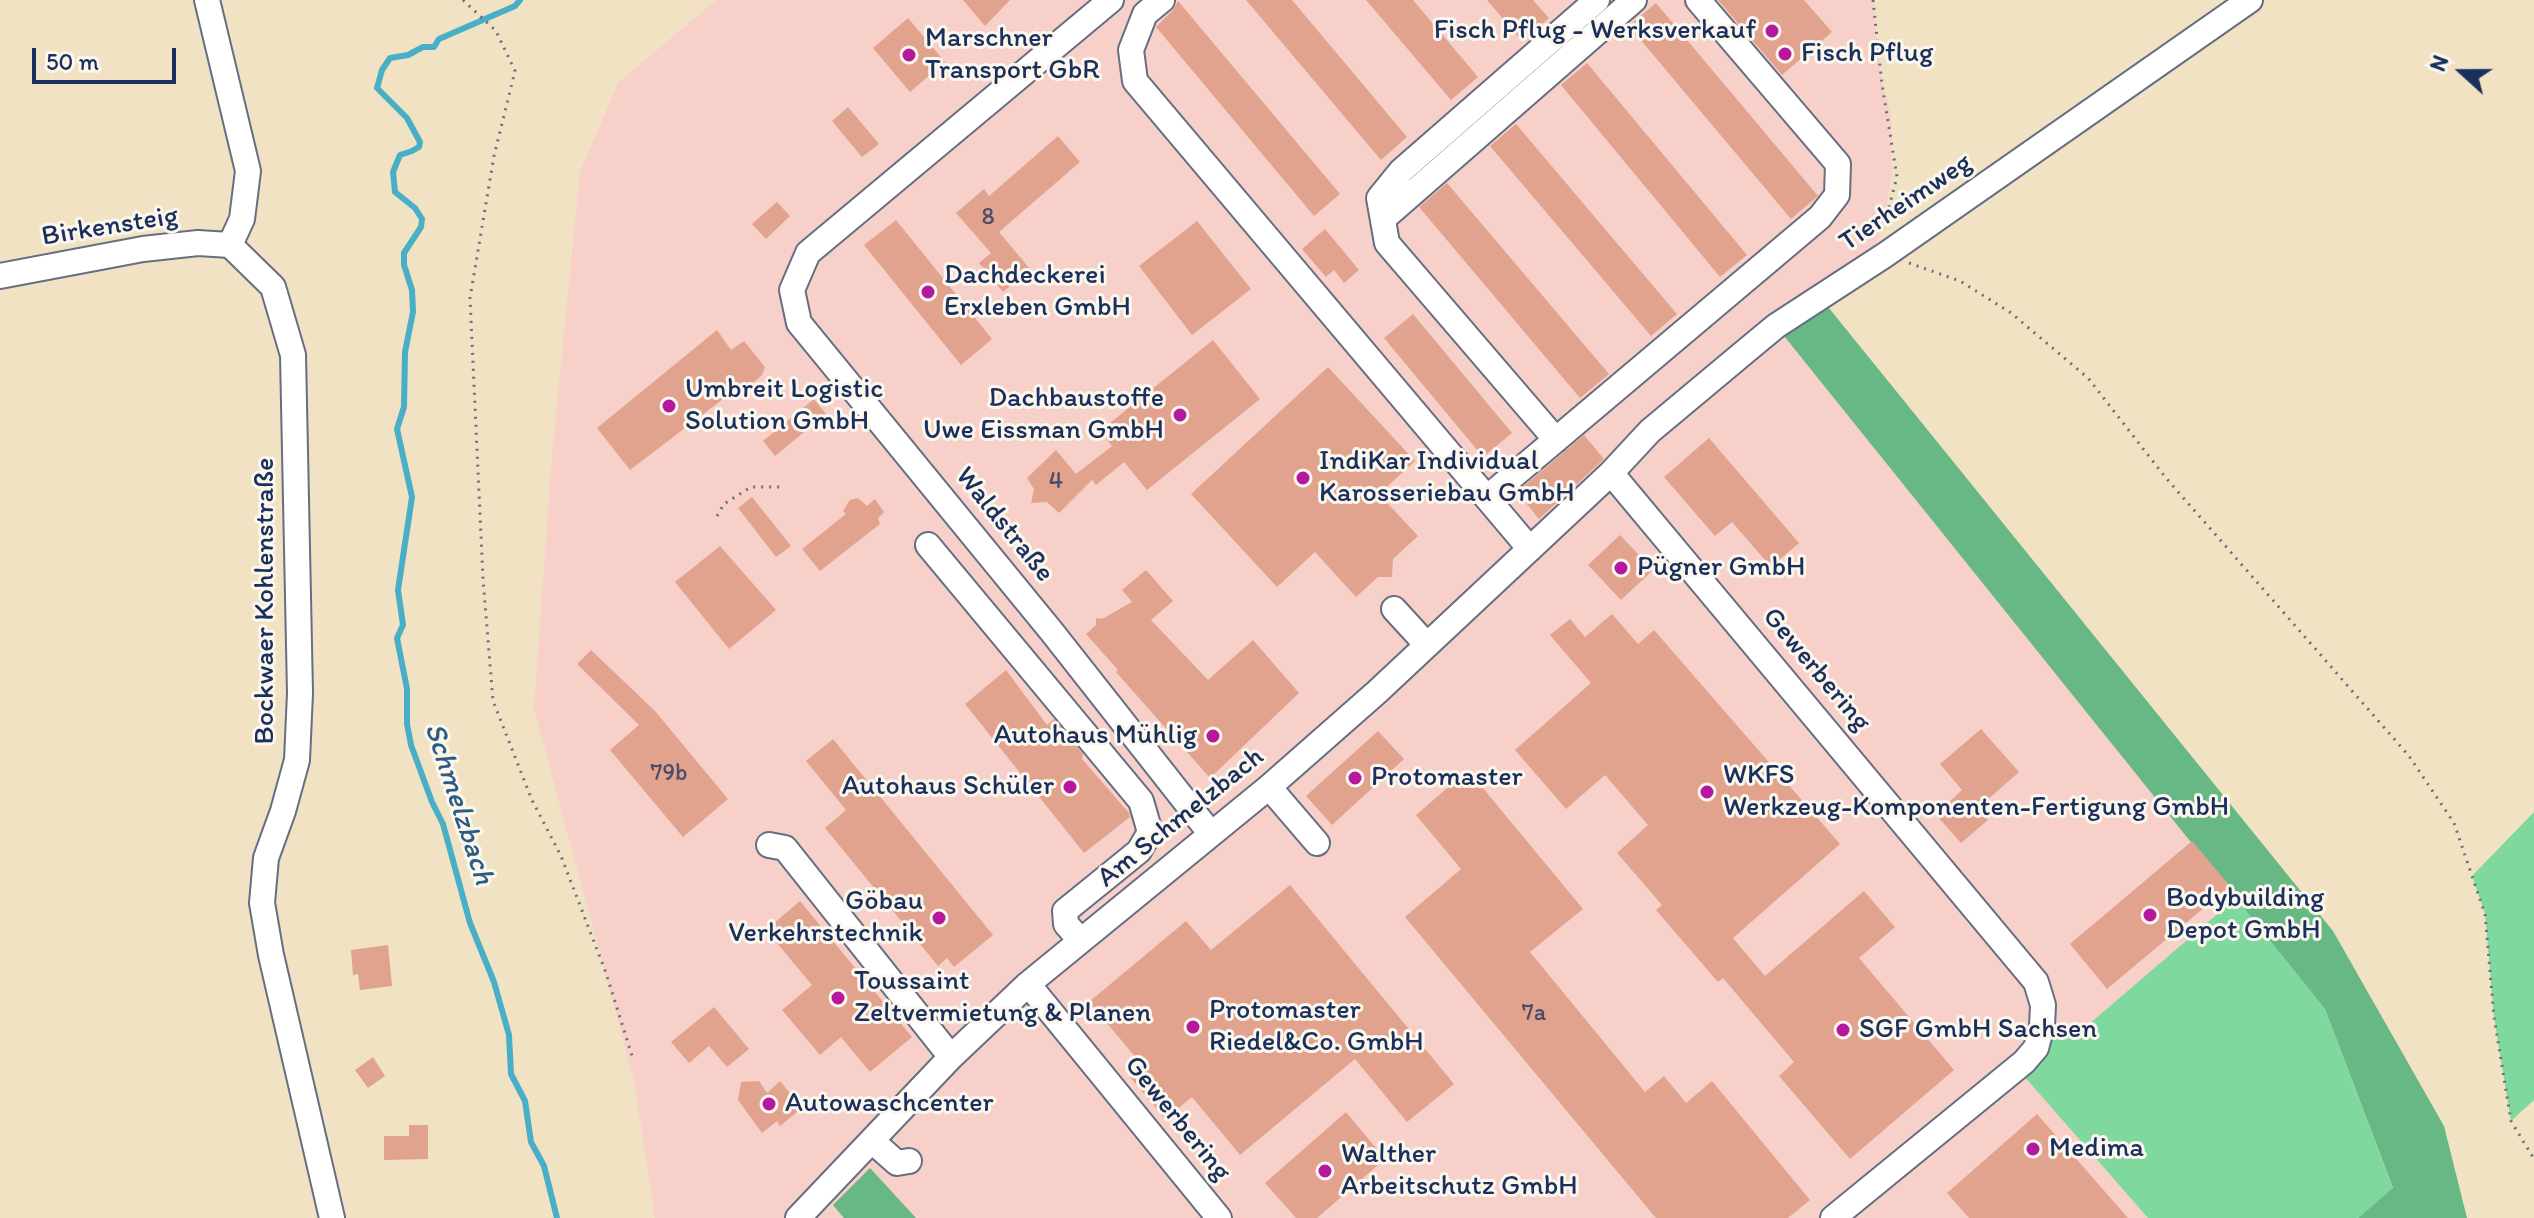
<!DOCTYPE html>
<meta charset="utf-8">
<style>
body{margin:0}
#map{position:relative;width:2534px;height:1218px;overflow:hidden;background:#f1e2c4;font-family:Itim,sans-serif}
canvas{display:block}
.north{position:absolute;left:2422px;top:32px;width:80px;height:80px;-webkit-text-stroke:6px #fbf7ec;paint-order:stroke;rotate:291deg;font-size:22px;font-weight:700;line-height:32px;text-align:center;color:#1b2f5e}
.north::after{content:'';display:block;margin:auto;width:28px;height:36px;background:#1b2f5e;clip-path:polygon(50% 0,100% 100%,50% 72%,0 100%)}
.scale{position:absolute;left:32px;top:48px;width:144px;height:36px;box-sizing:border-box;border:4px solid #1b2f5e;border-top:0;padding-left:10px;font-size:24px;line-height:28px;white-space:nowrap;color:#1b2f5e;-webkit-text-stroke:6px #fbf7ec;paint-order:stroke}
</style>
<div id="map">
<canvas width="2534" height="1218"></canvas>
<div class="north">N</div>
<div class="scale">50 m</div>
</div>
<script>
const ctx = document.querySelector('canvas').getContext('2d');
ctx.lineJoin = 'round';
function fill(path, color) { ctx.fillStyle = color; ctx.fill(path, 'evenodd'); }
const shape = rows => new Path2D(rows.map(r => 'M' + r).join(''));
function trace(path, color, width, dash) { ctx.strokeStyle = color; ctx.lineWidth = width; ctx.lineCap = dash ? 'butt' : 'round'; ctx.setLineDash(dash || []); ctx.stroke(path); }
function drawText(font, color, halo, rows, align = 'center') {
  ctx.font = font + ' Itim,sans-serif'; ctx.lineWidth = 6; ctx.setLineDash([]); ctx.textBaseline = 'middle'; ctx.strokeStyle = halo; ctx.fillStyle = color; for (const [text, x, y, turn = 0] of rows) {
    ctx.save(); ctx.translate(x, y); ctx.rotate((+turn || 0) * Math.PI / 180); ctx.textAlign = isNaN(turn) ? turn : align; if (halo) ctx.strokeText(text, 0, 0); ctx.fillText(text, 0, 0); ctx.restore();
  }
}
const built = shape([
 [716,0,1873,0,1882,84,1891,113,1892,173,1883,228,1875,248,1777,326,2325,1009,2358,1218,655,1218,634,1081,534,709,552,455,580,172,618,83]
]);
const green = shape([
 [2534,812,2534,1100,2511,1121,2494,1017,2485,914,2472,876],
 [2236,898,2325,1009,2393,1189,2358,1218,2148,1218,2024,1076,2052,1028,2088,1025]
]);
const forest = shape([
 [1820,297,2333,931,2444,1126,2467,1218,2358,1218,2393,1188,2325,1009,1776,326],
 [870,1168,916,1218,844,1218,833,1205]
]);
const stream = shape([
 [520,0,515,6,439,39,434,47,423,47,408,55,390,58,382,70,377,88,407,118,420,142,419,147,412,151,400,155,393,172,395,192,415,208,422,219,421,227,404,253,404,265,412,290,413,312,405,352,404,407,397,429,412,497,398,590,403,625,397,638,407,689,407,724,411,745,432,802,443,824,470,923,494,982,509,1035,511,1074,525,1101,531,1142,544,1166,557,1218]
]);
const building = shape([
 [963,0,1010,0,985,26],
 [1246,0,1292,0,1407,137,1381,160],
 [1366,0,1413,0,1478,77,1451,100],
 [1487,0,1533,0,1549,18,1522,41],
 [1718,0,1804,0,1832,32,1782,75],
 [1178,1,1340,194,1314,216,1156,27,1172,11],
 [1656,3,1818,196,1791,219,1629,26],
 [908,18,945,62,910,92,873,48],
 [1587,63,1747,255,1720,277,1561,85],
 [848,107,879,144,862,157,832,121],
 [1516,124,1677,314,1651,336,1490,146],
 [1058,136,1080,162,999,232,1030,269,1003,292,979,263,991,253,956,213,984,189,989,196],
 [1447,183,1609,374,1580,398,1419,207],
 [777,202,790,216,766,239,752,224],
 [896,220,992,339,961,365,864,245],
 [1197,221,1251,289,1192,335,1139,266],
 [1325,229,1359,270,1344,283,1334,270,1326,277,1302,249],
 [1413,314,1512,433,1483,457,1384,338],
 [717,330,731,350,744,341,765,367,762,375,752,384,744,383,630,470,597,428],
 [1213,340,1260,399,1147,490,1124,462,1096,485,1092,480,1059,513,1047,502,1031,503,1034,489,1027,478,1056,450,1076,474,1112,446,1100,431],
 [1328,367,1415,461,1379,494,1418,536,1393,559,1392,577,1378,577,1356,597,1315,552,1277,587,1191,494],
 [814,399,826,414,775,456,763,441],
 [1584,435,1604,459,1539,519,1517,492],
 [1709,438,1799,543,1771,567,1732,522,1715,536,1664,477],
 [752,497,791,546,776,557,738,508],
 [858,498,867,506,875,499,884,512,878,518,880,524,820,571,802,549,846,514,843,511,850,500],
 [1620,535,1653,570,1621,600,1588,565],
 [720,546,776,610,729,649,675,582],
 [1146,570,1173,601,1151,620,1208,680,1253,640,1299,693,1210,778,1116,672,1118,670,1086,634,1096,625,1096,618,1102,619,1132,602,1122,590],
 [1612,614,1638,644,1654,630,1840,844,1733,938,1765,976,1864,891,1895,927,1859,958,1954,1070,1850,1159,1779,1076,1794,1062,1723,978,1718,982,1656,910,1662,905,1617,853,1648,825,1605,775,1566,809,1515,750,1591,683,1550,635,1570,619,1585,637],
 [591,650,655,711,728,799,683,837,610,750,639,725,577,664],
 [1006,670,1047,725,1054,719,1083,754,1082,759,1129,813,1130,817,1084,853,965,704],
 [1981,729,2019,772,1978,808,1988,820,1961,843,1938,817,1948,808,1946,805,1962,790,1940,764],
 [1378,731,1404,759,1332,825,1306,796],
 [833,739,993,935,954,967,947,958,938,966,825,828,846,810,806,761],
 [1468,770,1583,909,1530,952,1645,1092,1664,1076,1686,1103,1712,1081,1810,1200,1788,1218,1656,1218,1405,917,1461,869,1416,815],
 [2192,841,2230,886,2107,989,2070,944],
 [1290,885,1454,1084,1407,1122,1355,1059,1240,1155,1192,1097,1165,1119,1130,1077,1143,1066,1089,1002,1186,921,1211,950],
 [800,901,912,1037,870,1072,841,1037,820,1055,782,1010,812,985,766,930],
 [388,945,392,986,360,990,358,974,353,975,351,950],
 [714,1007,749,1049,727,1067,709,1046,689,1063,671,1042],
 [373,1057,385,1076,368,1088,355,1070],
 [759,1081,767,1093,780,1081,802,1108,780,1126,777,1121,762,1133,738,1100,741,1082],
 [1346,1112,1385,1159,1317,1218,1296,1218,1265,1183],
 [2037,1114,2128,1218,1969,1218,1947,1193],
 [409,1125,428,1125,428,1159,384,1160,384,1136,409,1136]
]);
const path = shape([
 [463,0,496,31,515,71,494,156,470,298,483,579,493,701,532,800,561,856,606,973,633,1059],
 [1873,0,1882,84,1897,177,1883,229],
 [1909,263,1960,281,2011,313,2088,378,2166,478,2409,756,2454,823,2485,914,2494,1017,2511,1121,2534,1159],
 [717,516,724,504,751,487,781,487]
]);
const minor = shape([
 [207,0,248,171,242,219,230,245],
 [1111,0,808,253,792,290,799,323,1052,632,1211,834],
 [1162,0,1145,14,1131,50,1135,81,1530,549],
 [1383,219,1634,0],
 [230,245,273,287,293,355,300,693,297,760,283,811,266,858,262,903,271,955,332,1218],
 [0,276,143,249,198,243,230,245],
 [1556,440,1387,243,1379,198,1401,171,1597,0],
 [1611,473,2036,982,2043,1005,2042,1026,2036,1048,2024,1062,1833,1218],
 [1488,497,1820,217,1837,195,1838,164,1698,0],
 [928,545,1141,801,1150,832,1139,851,1065,911,1066,924,1080,940],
 [1394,609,1427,645],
 [1269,787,1317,843],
 [769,845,785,848,951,1057],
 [1028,984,1219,1218],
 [872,1141,897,1163,909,1161],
 [798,1218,951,1057,1028,984,1269,787,1377,692,1611,473,1650,431,1747,350,1776,326,1885,255,2250,0]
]);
const markers = [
 [1772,31,8,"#b5179e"],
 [1785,54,8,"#b5179e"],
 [909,55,8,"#b5179e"],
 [928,292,8,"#b5179e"],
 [669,406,8,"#b5179e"],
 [1180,415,8,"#b5179e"],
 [1303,478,8,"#b5179e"],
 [1621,568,8,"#b5179e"],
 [1213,736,8,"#b5179e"],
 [1355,778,8,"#b5179e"],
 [1070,787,8,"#b5179e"],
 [1707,792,8,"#b5179e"],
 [2150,915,8,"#b5179e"],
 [939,918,8,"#b5179e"],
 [838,998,8,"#b5179e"],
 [1193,1027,8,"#b5179e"],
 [1843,1030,8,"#b5179e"],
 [769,1104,8,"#b5179e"],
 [2033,1149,8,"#b5179e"],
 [1325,1171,8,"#b5179e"]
];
const numberNames = [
 ["8",988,218],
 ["4",1056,482],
 ["79b",669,774],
 ["7a",1534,1014]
];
const poiNames = [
 ["Fisch Pflug - Werksverkauf",1756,31,"right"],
 ["Marschner",925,39],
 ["Transport GbR",925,71],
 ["Fisch Pflug",1801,54],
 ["Dachdeckerei",944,276],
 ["Erxleben GmbH",944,308],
 ["Umbreit Logistic",685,390],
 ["Solution GmbH",685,422],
 ["Dachbaustoffe",1164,399,"right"],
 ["Uwe Eissman GmbH",1164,431,"right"],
 ["IndiKar Individual",1319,462],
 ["Karosseriebau GmbH",1319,494],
 ["Pügner GmbH",1637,568],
 ["Autohaus Mühlig",1197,736,"right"],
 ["WKFS",1723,776],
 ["Werkzeug-Komponenten-Fertigung GmbH",1723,808],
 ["Protomaster",1371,778],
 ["Autohaus Schüler",1054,787,"right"],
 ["Bodybuilding",2166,899],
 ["Depot GmbH",2166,931],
 ["Göbau",923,902,"right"],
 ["Verkehrstechnik",923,934,"right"],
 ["Toussaint",854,982],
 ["Zeltvermietung & Planen",854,1014],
 ["Protomaster",1209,1011],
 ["Riedel&Co. GmbH",1209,1043],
 ["SGF GmbH Sachsen",1859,1030],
 ["Autowaschcenter",785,1104],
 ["Medima",2049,1149],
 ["Walther",1341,1155],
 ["Arbeitschutz GmbH",1341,1187]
];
const streetNames = [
 ["Tierheimweg",1906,203,-34],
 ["Birkensteig",110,227,-9],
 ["Waldstraße",1004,525,51],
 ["Bockwaer Kohlenstraße",266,601,-90],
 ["Gewerbering",1816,670,50],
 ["Am Schmelzbach",1181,818,-39],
 ["Gewerbering",1177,1119,51]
];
const waterNames = [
 ["Schmelzbach",458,804,72]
];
fill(built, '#f7d1c9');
fill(green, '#7fd89e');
fill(forest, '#67b885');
trace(stream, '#48afc7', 6);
fill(building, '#e1a38e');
trace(minor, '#666e82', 28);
trace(path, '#666e82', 3, [2, 6]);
trace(minor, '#fff', 24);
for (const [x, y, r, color] of markers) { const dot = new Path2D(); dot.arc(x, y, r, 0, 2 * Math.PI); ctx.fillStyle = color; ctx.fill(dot); trace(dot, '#fbf7ec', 3); }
drawText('24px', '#4c4c6a', null, numberNames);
drawText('28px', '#1b2f5e', '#fbf7ec', poiNames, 'left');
drawText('28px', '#1b2f5e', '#fbf7ec', streetNames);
drawText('italic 30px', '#2b5c83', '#fbf7ec', waterNames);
</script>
